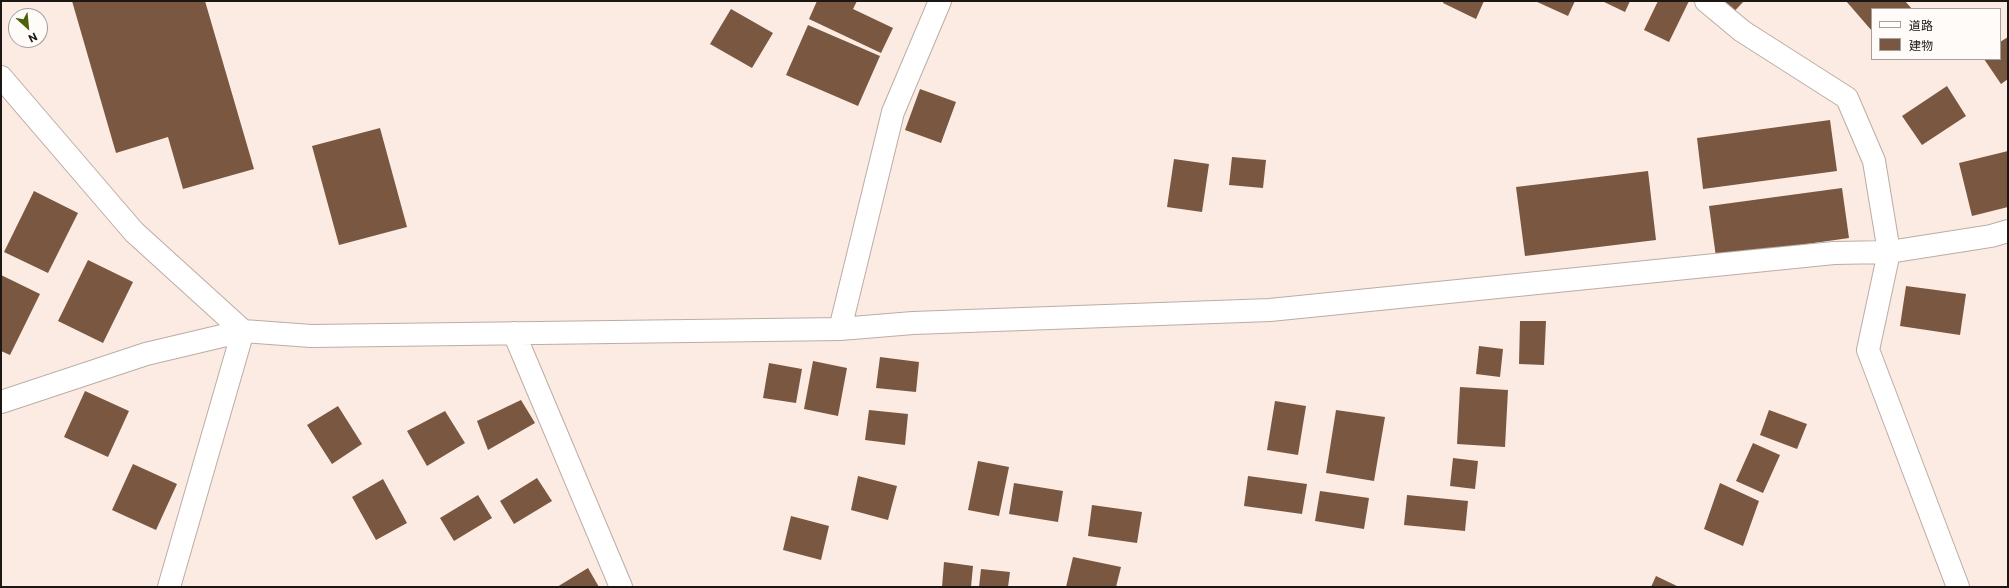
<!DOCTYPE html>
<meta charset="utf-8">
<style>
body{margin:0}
#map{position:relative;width:2009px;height:588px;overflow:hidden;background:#fbebe2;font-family:Commissioner,"Noto Sans JP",sans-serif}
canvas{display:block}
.frame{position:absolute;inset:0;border:2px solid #1c1713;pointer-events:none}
.legend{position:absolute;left:1871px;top:8px;width:130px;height:52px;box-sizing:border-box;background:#fffbf9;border:1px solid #a4a09d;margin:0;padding:5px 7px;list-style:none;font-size:12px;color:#1c1713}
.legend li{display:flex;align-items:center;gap:8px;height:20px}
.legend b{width:20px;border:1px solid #a4a09d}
.north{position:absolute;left:8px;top:8px;width:40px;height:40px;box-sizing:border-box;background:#fffbf9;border:1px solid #a4a09d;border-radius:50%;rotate:153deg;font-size:11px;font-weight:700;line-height:16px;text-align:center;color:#1c1713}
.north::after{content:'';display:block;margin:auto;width:14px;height:18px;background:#4b610d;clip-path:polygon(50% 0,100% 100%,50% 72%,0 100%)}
</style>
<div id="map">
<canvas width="2009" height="588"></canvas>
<div class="frame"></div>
<ul class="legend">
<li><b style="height:5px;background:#fff"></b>道路</li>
<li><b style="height:11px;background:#7a5740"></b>建物</li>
</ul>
<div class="north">N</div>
</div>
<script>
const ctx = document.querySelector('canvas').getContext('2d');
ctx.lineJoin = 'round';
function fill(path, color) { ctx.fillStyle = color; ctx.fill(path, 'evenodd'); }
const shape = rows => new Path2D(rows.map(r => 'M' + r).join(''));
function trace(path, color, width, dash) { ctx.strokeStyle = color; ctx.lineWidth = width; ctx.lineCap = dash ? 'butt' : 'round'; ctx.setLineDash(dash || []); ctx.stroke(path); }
const building = shape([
 [72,1,205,1,254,169,183,189,168,137,116,153],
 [817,1,857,1,853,9,893,28,881,53,809,19],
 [1444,1,1484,1,1476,19,1443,3],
 [1535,1,1575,1,1568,16],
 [1602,1,1630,1,1625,12],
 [1658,1,1689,1,1669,42,1644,30],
 [1712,1,1744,1,1729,17],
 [1846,1,1905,1,1912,9,1872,9,1872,31],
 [731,9,773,33,752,68,710,44],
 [808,25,880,56,858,106,786,75],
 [2008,37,2008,79,2001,84,1984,59,2000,59,2000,42],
 [1947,86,1966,116,1922,145,1902,116],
 [920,89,956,102,941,143,905,130],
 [1830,120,1837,171,1703,189,1697,138],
 [380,128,407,227,339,245,312,146],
 [2008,151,2008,207,1972,216,1959,163],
 [1232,157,1266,160,1263,188,1229,185],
 [1174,159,1209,164,1202,212,1167,207],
 [1648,171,1656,240,1525,256,1516,187],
 [1842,188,1849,238,1716,257,1709,206],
 [34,191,78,213,48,273,4,252],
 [88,260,133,282,103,343,58,321],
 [1,275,40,294,10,355,1,351],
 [1906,286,1966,294,1960,335,1900,326],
 [1520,321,1546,321,1544,365,1519,364],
 [1479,346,1503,349,1500,377,1476,374],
 [880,357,919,362,916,392,876,388],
 [813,361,847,368,838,416,804,409],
 [769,363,802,369,796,403,763,398],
 [1460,387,1508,390,1505,447,1457,444],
 [85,391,129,411,108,457,64,437],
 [521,400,535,423,488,450,477,421],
 [1275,401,1306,406,1298,455,1267,450],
 [338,406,362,444,332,464,307,425],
 [869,410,908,414,905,445,865,440],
 [1336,410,1385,417,1374,481,1326,473],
 [1769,410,1807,424,1797,449,1760,435],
 [445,411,465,443,427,466,407,431],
 [1753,443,1780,455,1763,493,1736,481],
 [1453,458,1478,461,1475,489,1450,486],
 [978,461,1009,467,999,516,968,510],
 [133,464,177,484,156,530,112,510],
 [858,476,897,486,888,520,851,510],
 [1248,476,1307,484,1302,514,1244,506],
 [537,478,552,501,514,524,500,501],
 [383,479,407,523,376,540,352,497],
 [1014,483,1063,491,1058,522,1009,514],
 [1720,483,1759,501,1743,546,1704,529],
 [1320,491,1369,498,1364,529,1315,521],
 [478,495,492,518,454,541,440,518],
 [1407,495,1468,501,1465,531,1404,525],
 [1092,505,1142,512,1137,543,1088,536],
 [791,516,829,526,821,560,783,550],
 [1073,557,1121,567,1116,587,1066,587],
 [944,562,973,566,971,587,942,587],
 [588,568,599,587,557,587],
 [981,569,1010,572,1008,587,979,587],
 [1656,576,1679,587,1651,587]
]);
const minor = shape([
 [1706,1,1742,31,1847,98,1874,161,1889,252,1868,350,1958,587],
 [1,77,134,232,243,331],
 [840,329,893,112,940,1],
 [514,333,621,587],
 [1,402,146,354,243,331,311,336,840,329,913,323,1270,310,1834,253,1889,252,1991,236,2008,231],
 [169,587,243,331]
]);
fill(building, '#7a5740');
trace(minor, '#bcada4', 24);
trace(minor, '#fff', 22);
</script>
